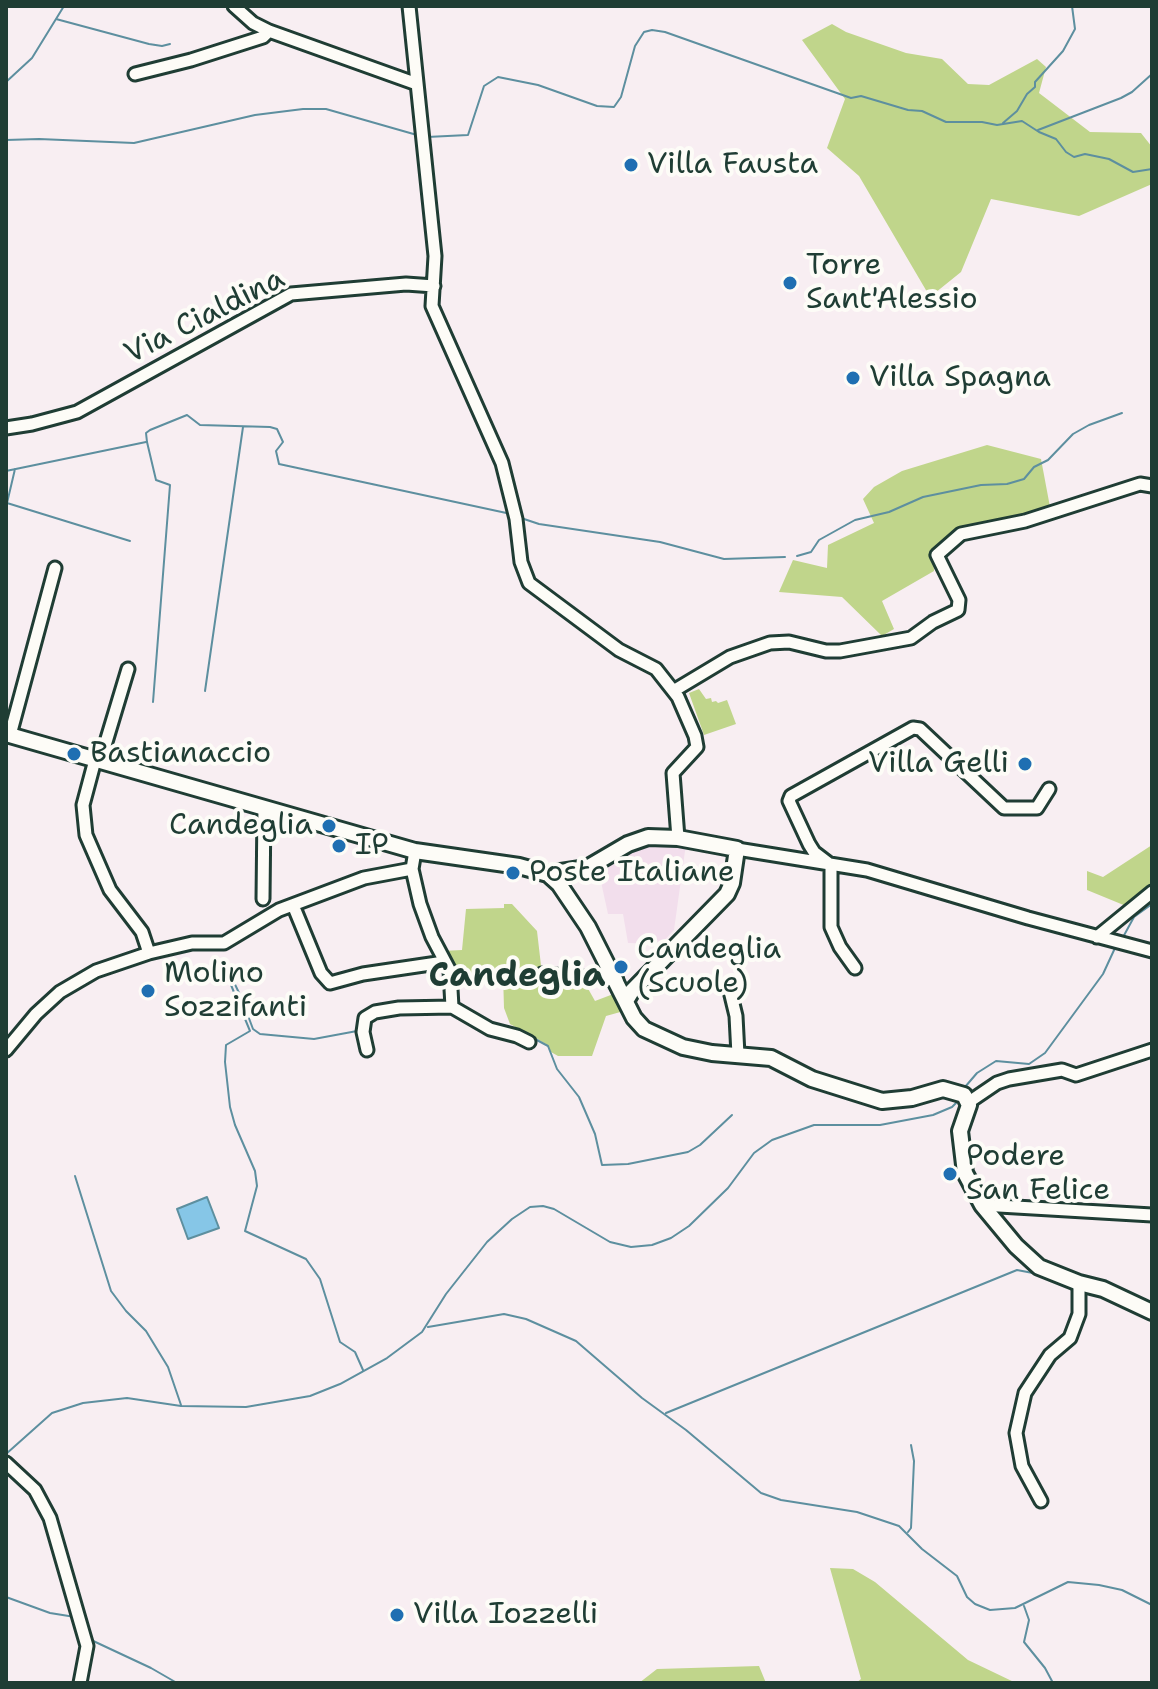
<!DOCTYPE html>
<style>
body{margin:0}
#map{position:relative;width:1158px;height:1689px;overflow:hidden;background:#f8eef2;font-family:"Shantell Sans",sans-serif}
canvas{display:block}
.frame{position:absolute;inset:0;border:8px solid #1f3d34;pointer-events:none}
</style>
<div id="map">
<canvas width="1158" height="1689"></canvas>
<div class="frame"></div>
</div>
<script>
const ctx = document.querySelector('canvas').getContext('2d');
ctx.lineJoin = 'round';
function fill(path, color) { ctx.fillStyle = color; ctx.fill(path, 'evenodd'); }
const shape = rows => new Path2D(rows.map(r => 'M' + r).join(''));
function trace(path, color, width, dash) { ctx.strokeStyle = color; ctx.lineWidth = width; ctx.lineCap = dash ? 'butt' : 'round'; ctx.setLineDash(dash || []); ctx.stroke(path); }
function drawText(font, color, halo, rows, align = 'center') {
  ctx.font = font + ' "Shantell Sans",sans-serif'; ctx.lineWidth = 8; ctx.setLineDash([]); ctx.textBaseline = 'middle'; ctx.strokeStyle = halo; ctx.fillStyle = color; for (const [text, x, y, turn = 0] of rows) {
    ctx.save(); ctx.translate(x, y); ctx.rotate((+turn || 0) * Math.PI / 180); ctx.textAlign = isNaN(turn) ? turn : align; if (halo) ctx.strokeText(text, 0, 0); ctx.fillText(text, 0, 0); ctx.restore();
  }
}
const built = shape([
 [641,843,686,844,674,930,661,944,628,943,623,914,608,914,598,868]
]);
const green = shape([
 [832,24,846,32,906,53,942,59,968,84,989,85,1037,59,1046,67,1039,93,1090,132,1141,133,1152,147,1152,184,1079,216,991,199,961,272,930,297,859,176,827,148,845,99,802,40],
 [987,445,1041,459,1050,507,965,528,946,538,933,550,934,571,882,601,894,629,882,636,842,597,779,592,793,560,827,568,828,545,874,523,863,499,874,487,902,471],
 [699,689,706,699,711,698,712,702,716,701,718,703,727,700,736,724,704,735,689,693],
 [1152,845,1152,885,1126,906,1087,890,1087,871,1103,877],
 [504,904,512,904,537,931,542,974,539,979,544,990,561,992,562,983,586,985,595,1001,616,993,624,1011,606,1016,592,1056,558,1056,551,1052,546,1044,510,1024,504,1008,503,974,459,976,448,964,441,951,462,950,466,909,504,908],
 [830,1568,853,1569,875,1582,968,1660,1016,1683,856,1683,861,1679],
 [759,1666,766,1683,639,1683,657,1669]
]);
const water = shape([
 [207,1197,219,1228,188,1239,177,1209,207,1197]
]);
const stream = shape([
 [56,19,149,44,162,46,170,44],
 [6,82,32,58,64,6],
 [1003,123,1017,111,1027,94,1035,87,1035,82,1063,51,1075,29,1072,6],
 [1038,130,1121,98,1132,92,1152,74],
 [427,137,468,135,484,86,498,77,538,85,597,106,614,107,621,97,635,46,644,32,652,30,665,32,851,98,861,96,908,110,922,111,946,122,982,122,997,125,1022,121,1039,132,1056,139,1066,152,1074,157,1085,154,1109,159,1133,172,1152,169],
 [6,140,39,139,134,143,255,115,303,109,326,109,417,135],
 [15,469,7,503,130,541],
 [6,471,146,442],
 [521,518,539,524,660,542,724,559,785,557],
 [797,556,811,552,819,540,855,520,889,512,923,497,981,485,1007,484,1024,479,1034,467,1048,460,1073,434,1089,425,1122,413],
 [205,691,243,427],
 [153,702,170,485,156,480,147,442,146,433,150,430,187,415,200,425,270,427,277,429,283,442,276,451,279,464,511,514],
 [1122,939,1134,917,1152,904],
 [224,968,250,1031,226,1045,225,1062,230,1107,235,1125,255,1171,257,1186,245,1231,306,1259,320,1279,340,1342,355,1352,363,1370],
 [225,969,230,974,241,997,253,1029,260,1034,314,1039,357,1031],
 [520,1031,548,1046,557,1069,579,1097,595,1134,602,1165,628,1164,688,1152,700,1145,732,1115],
 [965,1087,977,1073,996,1061,1029,1064,1045,1053,1103,974,1115,948],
 [75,1176,111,1291,126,1311,146,1331,168,1367,181,1405],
 [428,1327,504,1314,526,1319,576,1341,642,1398,686,1430,761,1493,781,1500,857,1512,899,1526,922,1549,957,1576,967,1597,975,1604,990,1610,1015,1608,1068,1582,1099,1585,1122,1590,1152,1605],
 [666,1413,1017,1270,1038,1274],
 [6,1454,52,1413,83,1403,127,1398,181,1406,246,1407,310,1396,340,1384,387,1358,422,1332,446,1294,487,1242,512,1219,530,1207,543,1206,554,1209,610,1242,631,1247,652,1245,671,1238,689,1226,728,1188,754,1153,772,1140,814,1125,880,1125,933,1115,952,1107,959,1100],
 [908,1532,911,1528,914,1461,911,1445],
 [6,1597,50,1613,75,1617],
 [1024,1606,1029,1620,1024,1642,1045,1668,1053,1683],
 [89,1639,151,1668,177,1683]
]);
const minor = shape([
 [234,6,253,23,269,31,417,84],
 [409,6,435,256,432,306,502,463,516,519,521,562,529,583,619,650,656,669,678,697,695,736,697,747,673,773,678,838],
 [135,74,191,60,263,37,269,31],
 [6,428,32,424,77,412,291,294,406,284,434,286],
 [675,690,730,657,770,643,789,642,826,651,840,651,911,638,933,622,958,610,959,600,937,555,961,534,1025,521,1140,484,1152,486],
 [10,735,55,568],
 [95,760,83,805,86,835,110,890,142,932,149,953],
 [100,762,128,669],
 [737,849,867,870,1028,918,1152,951],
 [415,851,412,869,420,904,432,937,450,971,452,1007],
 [263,899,264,808],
 [293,905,321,973,330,983,363,974,444,962],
 [1097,937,1152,892],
 [855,968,840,947,831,927,831,865,814,852,809,844,789,801,791,796,913,728,920,729,1004,808,1037,808,1049,789],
 [542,974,617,980],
 [729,987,736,1016,738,1055],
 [6,1050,36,1014,60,992,96,971,149,953,192,943,224,943,279,910,364,878,412,869],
 [367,1050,363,1032,365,1018,375,1012,399,1008,452,1007,490,1029,517,1036,529,1042],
 [969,1102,997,1083,1009,1079,1062,1070,1076,1075,1152,1050],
 [982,1205,1152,1215],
 [6,1463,35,1490,50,1518,87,1646,80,1683],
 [1041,1501,1022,1466,1016,1433,1025,1393,1050,1355,1070,1338,1079,1314,1079,1283]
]);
const major = shape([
 [6,734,415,851,519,866,548,874,587,868,628,844,648,837,678,838,737,849,732,883,727,894,632,991,626,1001],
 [548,874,559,884,588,927,634,1018,644,1029,683,1047,712,1053,771,1058,812,1079,882,1101,912,1098,943,1089,964,1095,969,1105,960,1131,965,1173,982,1205,1016,1246,1039,1267,1079,1283,1103,1289,1152,1312]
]);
const markers = [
 [631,165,8,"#1f6fb2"],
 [790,283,8,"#1f6fb2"],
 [853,378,8,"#1f6fb2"],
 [74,754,8,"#1f6fb2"],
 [1025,764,8,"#1f6fb2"],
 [329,826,8,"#1f6fb2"],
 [339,846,8,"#1f6fb2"],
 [513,873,8,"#1f6fb2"],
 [621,967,8,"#1f6fb2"],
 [148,991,8,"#1f6fb2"],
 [950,1174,8,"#1f6fb2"],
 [397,1615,8,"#1f6fb2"]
];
const poiNames = [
 ["Villa Fausta",647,165],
 ["Torre",806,266],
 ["Sant'Alessio",806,300],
 ["Villa Spagna",869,378],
 ["Bastianaccio",90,754],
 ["Villa Gelli",1009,764,"right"],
 ["Candeglia",313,826,"right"],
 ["IP",355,846],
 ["Poste Italiane",529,873],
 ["Candeglia",637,950],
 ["(Scuole)",637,984],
 ["Molino",164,974],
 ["Sozzifanti",164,1008],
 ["Podere",966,1157],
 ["San Felice",966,1191],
 ["Villa Iozzelli",413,1615]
];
const streetNames = [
 ["Via Cialdina",205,317,-27]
];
const quarterNames = [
 ["Candeglia",517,977]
];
fill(built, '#f2deec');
fill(green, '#c0d58b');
fill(water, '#86c6e7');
trace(water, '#5d8f9f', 2);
trace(stream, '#5d8f9f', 2);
trace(minor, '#1f3d34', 17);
trace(major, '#1f3d34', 20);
trace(minor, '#fdfcf7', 11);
trace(major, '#fdfcf7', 14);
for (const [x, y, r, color] of markers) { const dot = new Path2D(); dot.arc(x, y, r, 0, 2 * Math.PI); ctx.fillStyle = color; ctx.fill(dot); trace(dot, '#fdfcf7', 3); }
drawText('30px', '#1f3d34', '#fdfcf7', poiNames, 'left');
drawText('30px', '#1f3d34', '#fdfcf7', streetNames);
drawText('bold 34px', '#1f3d34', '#fdfcf7', quarterNames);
</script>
